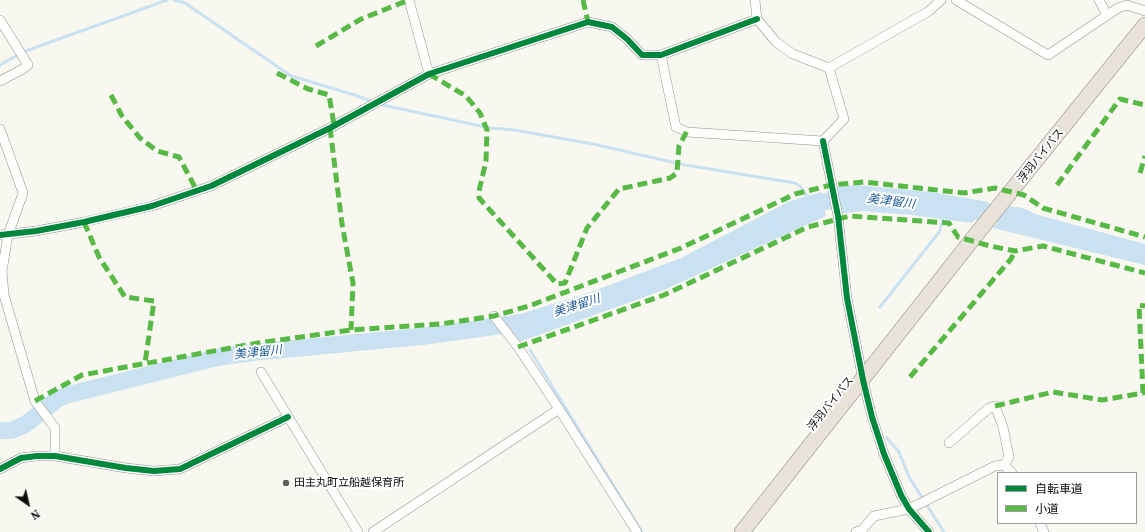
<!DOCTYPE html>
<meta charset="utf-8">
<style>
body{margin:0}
#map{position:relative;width:1145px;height:532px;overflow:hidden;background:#f9f8f0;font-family:"Source Serif 4","Noto Sans JP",serif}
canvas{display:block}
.legend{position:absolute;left:997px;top:472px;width:140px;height:52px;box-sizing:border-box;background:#fff;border:1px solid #9d9d9d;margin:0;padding:5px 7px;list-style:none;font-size:12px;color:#0b0b0b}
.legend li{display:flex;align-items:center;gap:8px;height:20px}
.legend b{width:20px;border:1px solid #9d9d9d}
.north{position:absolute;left:8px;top:484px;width:40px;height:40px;-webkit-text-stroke:3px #fff;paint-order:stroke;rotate:146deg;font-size:11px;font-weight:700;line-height:16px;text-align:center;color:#0b0b0b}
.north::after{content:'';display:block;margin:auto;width:14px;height:18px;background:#0b0b0b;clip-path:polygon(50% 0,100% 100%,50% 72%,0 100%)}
</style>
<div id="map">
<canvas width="1145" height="532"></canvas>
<ul class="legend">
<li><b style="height:5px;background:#00873e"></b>自転車道</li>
<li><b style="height:5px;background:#58b947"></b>小道</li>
</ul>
<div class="north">N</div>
</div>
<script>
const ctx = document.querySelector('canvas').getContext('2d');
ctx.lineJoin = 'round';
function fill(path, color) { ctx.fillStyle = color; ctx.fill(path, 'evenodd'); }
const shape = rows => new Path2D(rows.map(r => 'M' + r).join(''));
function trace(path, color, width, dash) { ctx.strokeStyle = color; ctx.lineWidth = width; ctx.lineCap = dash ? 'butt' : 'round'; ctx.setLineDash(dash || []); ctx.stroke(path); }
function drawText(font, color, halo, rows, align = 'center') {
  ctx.font = font + ' "Source Serif 4","Noto Sans JP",serif'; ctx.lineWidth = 4; ctx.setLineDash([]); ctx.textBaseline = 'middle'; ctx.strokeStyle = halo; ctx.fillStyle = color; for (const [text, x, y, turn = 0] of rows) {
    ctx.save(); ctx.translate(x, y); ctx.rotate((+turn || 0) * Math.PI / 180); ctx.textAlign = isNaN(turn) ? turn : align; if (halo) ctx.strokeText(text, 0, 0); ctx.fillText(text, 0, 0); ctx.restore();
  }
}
const water = shape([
 [857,185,931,192,989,202,972,223,911,215,861,211,839,214,833,187],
 [821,192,826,216,664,290,519,342,501,320,591,292,681,258,790,201],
 [1009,207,1145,244,1145,265,993,228]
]);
const stream = shape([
 [174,0,185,3,291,76,355,95,373,102],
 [0,65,23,52,167,0],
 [378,104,490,128,514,130,593,144,685,165,795,183,800,186,809,199],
 [880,307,940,231,943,216],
 [530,350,642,532],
 [887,438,899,452,909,477,944,532]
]);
const river = shape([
 [803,209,812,204,852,197],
 [958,209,1019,216,1027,219],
 [0,431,13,430,26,424,56,400,67,395,219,357,258,352,426,336,519,323]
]);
const minor = shape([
 [409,0,429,74],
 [755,0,757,19,776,42,793,54,829,68],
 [956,0,1048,55,1118,8,1127,5,1145,11],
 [1099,0,1107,15],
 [0,20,28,65,23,69,0,81],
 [661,55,676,127,687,132,823,141],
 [829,68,929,11,941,0],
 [0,129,23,193,8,235,2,271,4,295,35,401,55,428,55,456],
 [823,141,838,216,847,298,863,380,872,417,884,454,901,495,909,509,929,532],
 [823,141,844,119,829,68],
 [0,235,36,231,84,222,152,206,211,186,330,128,429,74,588,22,612,27,627,39,642,55,661,55,757,19],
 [494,316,518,347,559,409,637,532],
 [261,372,358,532],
 [949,443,989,408,995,406,1003,427,1009,457,1004,465],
 [0,469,21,458,37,456,55,456,126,468,154,471,180,469,288,417],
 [1040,523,1044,532],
 [373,532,559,409],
 [856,532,862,530,874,516,909,509,995,466,1004,465,1012,473]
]);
const trunk = shape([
 [742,532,979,231,1145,25]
]);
const quiet = shape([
 [583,0,588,22],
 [316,46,361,19,409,0],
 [277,73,308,89,329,95,334,125],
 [429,74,466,96,480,113,487,130,486,161,479,191,479,198,557,284,565,283,587,228,619,189,670,178,677,173,679,146,687,131],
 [111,95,122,116,140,138,157,151,179,157,197,191],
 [330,128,342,224,353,283,351,330],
 [1140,173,1145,156],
 [1057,185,1120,99,1145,105],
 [84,222,99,257,125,297,154,301,145,363],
 [518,347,664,295,808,227,850,216,949,223,958,237,990,246,1015,251,1043,246,1145,273],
 [910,377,1011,259,1015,251],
 [35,401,82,375,258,343,351,330,440,324,494,316,529,306,681,248,795,194,831,185,864,182,964,193,995,188,1024,195,1043,208,1145,237],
 [995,406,1053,392,1102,400,1143,393,1139,305,1145,306]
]);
const cycleway = shape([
 [823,141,838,216,847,298,863,380,872,417,884,454,901,495,909,509,929,532],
 [0,235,36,231,84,222,152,206,211,186,330,128,429,74,588,22,612,27,627,39,642,55,661,55,757,19],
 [0,469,21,458,37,456,55,456,126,468,154,471,180,469,288,417]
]);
const markers = [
 [286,483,4,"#5e5e5b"]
];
const streetNames = [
 ["浮羽バイパス",1041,156,-51],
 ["浮羽バイパス",831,404,-51]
];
const poiNames = [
 ["田主丸町立船越保育所",294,483]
];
const waterNames = [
 ["美津留川",891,202,7],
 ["美津留川",577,306,-18],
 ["美津留川",258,353,-6]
];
fill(water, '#c9e1f0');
trace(stream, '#c9e1f0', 3);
trace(river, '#c9e1f0', 17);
trace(minor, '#92928e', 10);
trace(trunk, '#7f7f7b', 16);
trace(minor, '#fefefd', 9);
trace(trunk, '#e8e2d8', 15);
trace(quiet, '#58b947', 5, [10, 5]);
trace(cycleway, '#00873e', 6);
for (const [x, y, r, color] of markers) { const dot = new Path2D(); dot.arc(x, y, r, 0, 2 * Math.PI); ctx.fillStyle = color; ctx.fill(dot); trace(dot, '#fff', 1.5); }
drawText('11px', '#0b0b0b', '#fff', streetNames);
drawText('11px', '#0b0b0b', '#fff', poiNames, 'left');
drawText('italic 12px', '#205a92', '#fff', waterNames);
</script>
